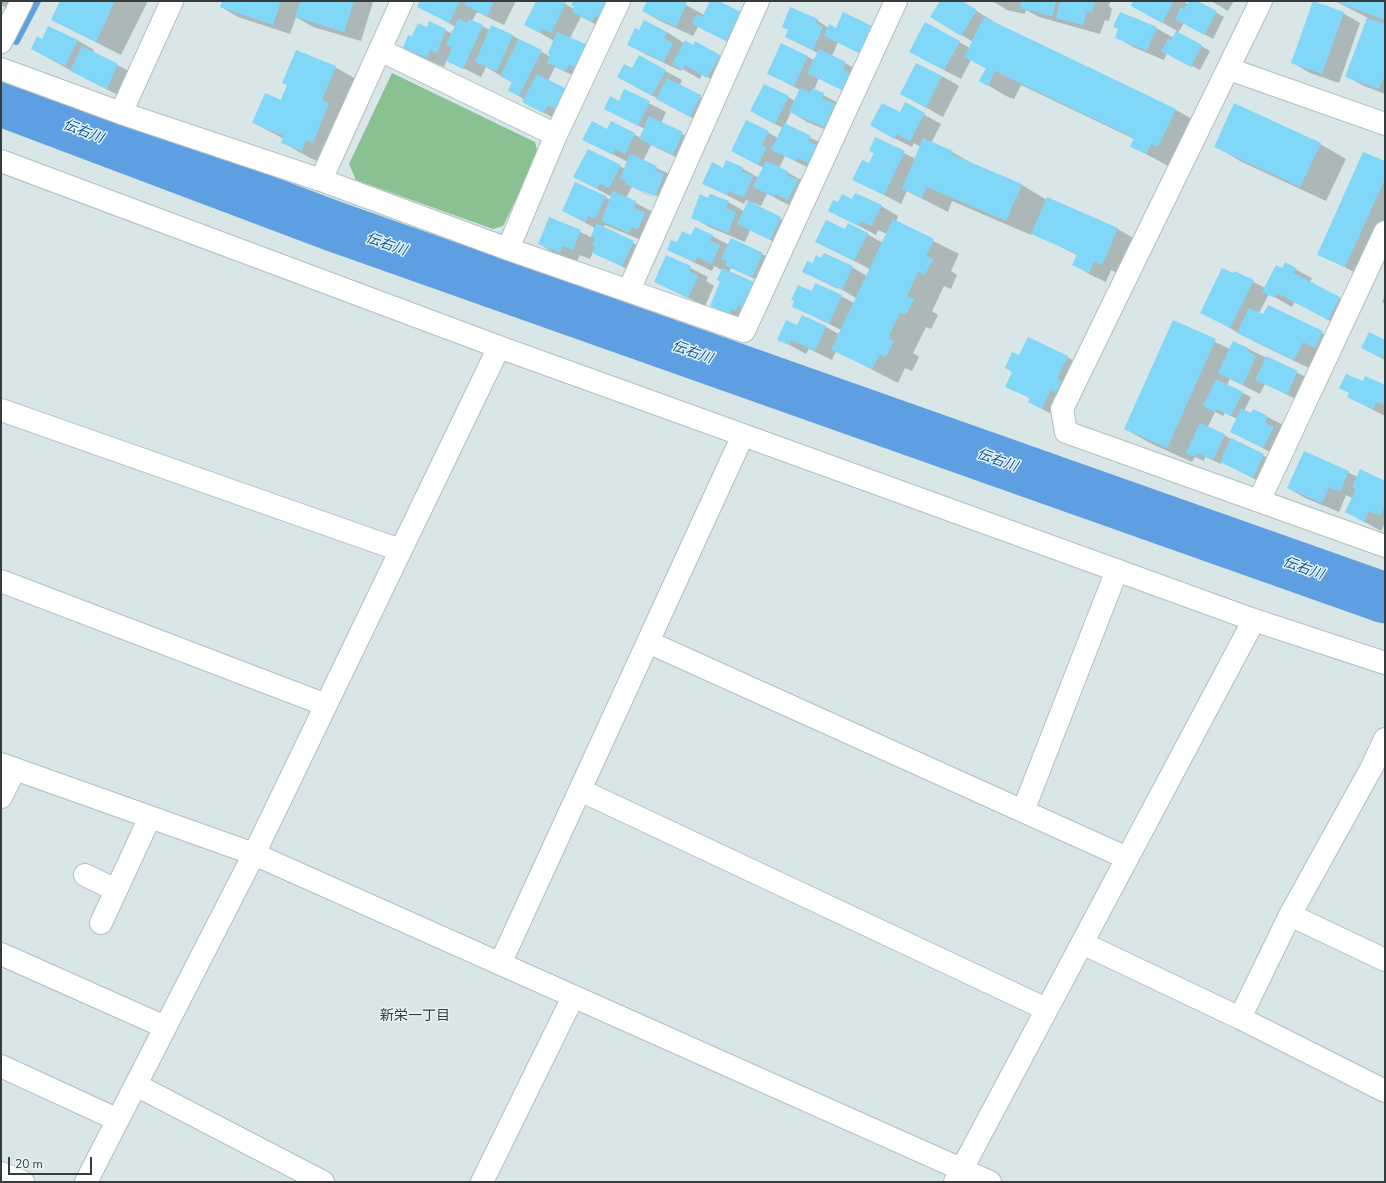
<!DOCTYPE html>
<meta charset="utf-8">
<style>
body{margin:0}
#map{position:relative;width:1386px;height:1183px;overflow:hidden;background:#d8e6e7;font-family:"Nunito Sans",sans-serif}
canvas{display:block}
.frame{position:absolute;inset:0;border:2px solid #363c3c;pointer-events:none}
.scale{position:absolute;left:8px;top:1157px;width:84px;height:18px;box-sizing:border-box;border:2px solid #363c3c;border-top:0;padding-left:5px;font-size:12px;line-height:14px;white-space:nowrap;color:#363c3c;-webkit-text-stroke:3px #e5f3f4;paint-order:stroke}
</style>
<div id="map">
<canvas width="1386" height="1183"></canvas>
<div class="frame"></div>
<div class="scale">20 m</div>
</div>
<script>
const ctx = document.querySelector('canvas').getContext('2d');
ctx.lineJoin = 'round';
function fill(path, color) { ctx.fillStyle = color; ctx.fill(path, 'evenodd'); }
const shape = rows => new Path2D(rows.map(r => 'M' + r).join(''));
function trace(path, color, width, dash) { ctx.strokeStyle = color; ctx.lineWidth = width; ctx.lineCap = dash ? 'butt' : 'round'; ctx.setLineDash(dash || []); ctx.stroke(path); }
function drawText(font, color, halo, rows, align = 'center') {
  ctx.font = font + ' "Nunito Sans","Noto Sans JP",sans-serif'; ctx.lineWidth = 3; ctx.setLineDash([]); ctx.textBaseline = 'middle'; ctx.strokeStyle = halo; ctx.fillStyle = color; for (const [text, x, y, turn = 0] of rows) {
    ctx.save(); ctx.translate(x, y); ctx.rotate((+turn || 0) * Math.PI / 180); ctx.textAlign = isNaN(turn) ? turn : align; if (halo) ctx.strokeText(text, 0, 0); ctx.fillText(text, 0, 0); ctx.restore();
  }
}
const green = shape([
 [392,73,535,142,538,154,503,226,493,229,356,180,349,164]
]);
const shadow = shape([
 [1,1,26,1,19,14,1,5],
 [62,1,148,1,121,55,52,20],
 [223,1,372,1,373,2,361,41,313,27,296,17,290,34,238,17,221,7],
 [421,1,516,1,504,25,477,12,472,21,490,30,513,36,551,57,554,41,525,24,537,1,560,1,574,9,574,1,616,1,609,31,581,17,570,38,583,80,555,67,548,81,585,100,576,119,565,114,561,122,524,102,525,100,509,90,513,83,486,67,481,77,447,60,444,67,421,57,404,48,412,38,427,28,429,23,453,34,456,27,418,6],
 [648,1,679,1,704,15,711,1,717,1,757,22,744,50,698,27,693,36,660,21,643,11],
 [942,1,960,1,993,21,992,22,1176,110,1201,124,1172,168,1131,146,1134,139,1021,85,1014,99,1006,96,981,81,987,69,971,60,961,79,927,61,959,42,970,48,973,42,932,17],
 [992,1,1108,1,1110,2,1109,6,1112,9,1109,21,1105,20,1100,34,1039,17,1026,10,1025,14,1007,10],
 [1135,1,1183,1,1188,4,1190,1,1195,1,1224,17,1213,39,1184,23,1178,33,1210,51,1200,70,1167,53,1164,60,1133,47,1116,37,1156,28,1174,38,1177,31,1132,5],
 [1211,1,1234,1,1228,11],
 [1335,1,1385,1,1385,94,1364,86,1347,77,1368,18],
 [1343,13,1360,23,1339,83,1310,73,1293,63],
 [817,20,878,63,838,42,832,56,863,73,861,100,819,78,814,90,840,104,841,136,807,122,791,112,785,125,827,146,813,170,785,156,779,168,805,182,791,206,767,194,761,206,751,202,750,203,798,228,788,249,750,230,745,242,709,227,692,217,709,199,728,202,744,211,749,201,746,200,744,204,703,183,723,169,742,168,759,178,764,168,732,151,747,121,778,138,783,128,759,116,788,97,795,101,800,90,768,73,808,57,814,60,818,53,786,37],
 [639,32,667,32,684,43,720,56,736,66,725,87,702,74,700,79,682,69,681,71,645,54,628,44],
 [42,40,77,40,94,50,93,53,135,74,124,98,88,80,32,49],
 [335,67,361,82,327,165,308,157,282,142,284,139,254,123,281,101],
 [632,69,665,71,682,80,680,85,717,106,707,126,635,86],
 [942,76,959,86,943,117,918,103],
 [625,91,666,112,661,123,700,143,690,164,651,145,643,161,673,176,672,205,632,187,626,198,653,212,646,242,605,225,604,228,650,252,639,275,593,252,590,259,580,255,577,262,556,254,539,244,550,218,591,237,595,228,563,211,605,197,611,200,612,197,575,177,620,166,625,169,628,162,583,139,607,130,611,122,641,138,645,129,605,109,619,102],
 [643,190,660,197,659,199,643,193],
 [905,104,941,124,931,143,952,152,977,166,1022,185,1047,200,1048,198,1118,229,1135,239,1119,274,1111,270,1106,282,1091,275,1074,265,1077,255,1032,233,1031,235,952,201,948,212,907,191,901,204,854,179,869,164,875,153,876,139,916,159,921,147,914,143,912,147,888,135],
 [1320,144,1346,159,1326,201,1240,161,1215,146],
 [1385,162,1385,226,1362,276,1318,254],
 [853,200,881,206,898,216,896,222,959,254,951,271,957,275,951,289,944,286,932,311,938,315,931,329,926,327,913,353,919,357,912,371,905,368,898,383,836,351,832,360,809,349,806,354,779,339,797,326,826,327,839,334,841,330,793,306,813,292,841,296,854,303,856,298,838,287,837,289,842,291,803,272,822,259,852,267,867,276,870,269,816,241,845,231,867,234,883,243,887,234,878,230,876,235,829,210,839,204],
 [712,236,729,245,731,239,780,263,770,286,731,268,729,272,771,292,747,323,711,305,722,282,722,270,714,266,712,271,668,250,691,237],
 [667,256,708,277,706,281,714,286,705,306,655,282],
 [1282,269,1295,269,1312,278,1310,282,1356,307,1345,329,1295,302,1292,307,1269,294,1259,313,1264,316,1268,306,1340,342,1311,369,1255,342,1201,312,1235,272,1265,288],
 [1385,295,1385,304,1382,302],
 [1174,322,1230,349,1234,342,1314,381,1304,403,1265,384,1260,394,1230,379,1227,385,1251,397,1244,411,1251,414,1254,410,1285,426,1280,457,1231,432,1237,419,1225,413,1223,416,1215,412,1208,427,1281,465,1270,487,1222,462,1221,464,1205,457,1204,461,1195,457,1192,462,1150,443,1125,429],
 [1385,341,1385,360,1362,348],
 [1020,357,1067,357,1084,366,1059,418,1029,402,1031,399,1007,386],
 [1364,382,1385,386,1385,416,1348,397],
 [1304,452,1358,477,1385,482,1385,523,1381,531,1363,521,1352,498,1346,495,1339,512,1305,498,1288,488]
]);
const stream = shape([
 [16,41,37,1]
]);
const river = shape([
 [1,101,333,226,1385,598]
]);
const building = shape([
 [60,1,115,1,96,42,51,20],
 [222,1,281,1,273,25,220,7],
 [300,1,354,1,344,32,295,17],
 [420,1,460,1,449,23,417,7],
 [466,1,494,1,487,16,464,5],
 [536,1,562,1,566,3,551,33,543,29,540,33,524,25],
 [573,1,609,1,601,18,595,16,592,22,572,12,574,7,571,5],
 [647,1,682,1,687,3,676,27,642,11],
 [710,1,719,1,741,12,726,41,692,24,697,14,702,17],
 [940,1,962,1,977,10,961,36,930,17],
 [1022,1,1056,1,1052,16,1020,8],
 [1060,1,1095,1,1092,12,1087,11,1083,25,1056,18],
 [1133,1,1174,1,1162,23,1131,6],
 [1189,1,1197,1,1217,11,1204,35,1175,19,1181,7,1184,9],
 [1313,1,1344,12,1322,74,1291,63],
 [1334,1,1385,1,1385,20],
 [790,7,818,19,816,23,823,27,813,50,785,37,788,30,782,27],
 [843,12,874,27,861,54,824,36,829,24,836,28],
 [1120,12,1157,27,1147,51,1115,38,1118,29,1113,27],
 [984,17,1176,109,1158,147,1151,144,1146,154,1130,147,1134,138,995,71,988,86,979,81,986,68,964,57],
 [1367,18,1385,24,1385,74,1379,89,1345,77],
 [458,19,467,23,469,19,483,25,463,69,446,61,452,48,446,45],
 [644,20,667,32,664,39,673,43,664,62,627,45,635,28,639,30],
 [429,21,446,29,437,53,430,50,427,58,403,48,408,35,412,36,418,23,427,27],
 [925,22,960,41,944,70,909,52],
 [491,25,513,35,497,71,475,62],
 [48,26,78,40,65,66,31,49,37,36,42,39],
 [1176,31,1202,45,1191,67,1161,51,1168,39,1171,40],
 [557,32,588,45,578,69,569,64,566,71,547,63,550,55,548,53],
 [519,39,542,50,519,96,508,91,512,82,500,76],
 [685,40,693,45,695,41,720,55,707,78,685,65,683,70,672,64],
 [781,43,808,56,794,86,767,74],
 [82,46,118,64,107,89,70,71],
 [819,49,846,62,843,70,852,74,844,91,807,73],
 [296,50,336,66,322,100,329,103,313,143,306,140,302,151,281,143,284,136,252,123,265,93,281,100,287,85,282,83],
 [639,55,666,70,652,96,617,77,624,64,632,68],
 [916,63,942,76,926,108,900,94],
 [537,74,569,90,558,110,548,105,543,113,522,102],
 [667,78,701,95,690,117,656,99],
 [764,84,789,96,775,124,750,111],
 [800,88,810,93,812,88,824,93,822,98,835,104,824,127,789,112],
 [624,89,650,101,638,126,604,109,610,96,619,101],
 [905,102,925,113,910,141,897,134,894,139,870,125,882,103,900,112],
 [1234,103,1321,143,1300,187,1214,147],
 [649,116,683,132,673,155,639,139],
 [746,120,769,131,762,145,767,147,758,165,731,151],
 [592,121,607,129,611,121,635,133,625,154,615,149,613,155,582,140],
 [784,123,811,136,808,141,819,146,811,164,797,158,795,161,771,150],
 [875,137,905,151,884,195,852,180,862,160,869,163,874,153,869,151],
 [923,138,953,151,951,154,1022,184,1006,221,927,187,922,198,902,189],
 [588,149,621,165,609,188,599,184,597,189,573,177],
 [1363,152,1385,161,1385,179,1345,267,1317,255],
 [630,154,657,166,655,170,664,174,655,196,625,184,627,181,620,178],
 [726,160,743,167,741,171,753,176,744,197,729,191,727,195,702,184,712,162,723,168],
 [766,161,788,171,786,175,798,180,788,200,775,194,774,197,753,187],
 [575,182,606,196,595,219,588,216,585,222,562,211],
 [613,191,636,201,634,208,645,213,638,229,632,227,629,233,601,221],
 [855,193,882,205,871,226,861,221,858,226,828,211,833,200,838,202,842,194,852,199],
 [700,194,708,198,710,194,729,201,726,208,736,212,728,233,691,218],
 [1047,197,1118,228,1102,265,1094,261,1089,273,1072,265,1077,254,1031,234],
 [748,201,781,217,770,240,737,224],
 [549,217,581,230,573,250,563,246,560,253,538,244],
 [893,219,934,239,926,256,933,259,925,275,918,272,907,296,914,299,906,315,900,313,888,338,894,341,886,357,880,354,872,369,831,350],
 [826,220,845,229,848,223,868,233,854,261,815,242],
 [596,223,634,241,622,266,592,253,595,246,592,245,595,238,591,236],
 [695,227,713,235,710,241,720,245,712,264,697,257,695,262,667,250,671,240,677,242,682,231,691,235],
 [731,238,763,253,752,277,725,265,727,261,721,259],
 [824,253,853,266,842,290,802,272,807,261,813,263,816,255,821,258],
 [666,255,691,266,689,271,698,276,688,298,654,282],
 [1285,262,1296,268,1293,273,1340,297,1328,320,1277,293,1275,298,1262,292,1276,265,1282,268],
 [722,268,754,282,743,308,738,305,736,310,732,308,730,314,710,306,720,282,717,280],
 [1222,268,1233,273,1234,271,1254,280,1230,328,1200,313],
 [815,283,842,295,829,323,792,307,794,301,791,300,798,285,812,291],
 [1268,305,1323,331,1315,348,1303,342,1294,360,1237,333,1249,308,1263,314],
 [802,315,826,326,815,351,791,340,789,345,777,340,786,320,797,325],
 [1173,320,1216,339,1167,448,1124,429],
 [1369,332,1385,340,1385,359,1361,348],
 [1028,337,1068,356,1057,379,1061,381,1056,393,1050,390,1042,409,1028,402,1030,398,1005,387,1012,372,1005,368,1012,352,1019,355],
 [1233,341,1248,348,1247,351,1256,356,1243,385,1218,373],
 [1266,356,1298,371,1287,394,1255,380],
 [1346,374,1363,381,1365,376,1385,385,1385,405,1376,402,1373,409,1347,397,1349,393,1339,388],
 [1216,379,1243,392,1231,416,1217,409,1215,412,1203,406],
 [1241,408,1251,413,1253,409,1268,416,1265,423,1274,427,1263,448,1230,432],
 [1200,423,1225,434,1213,460,1197,453,1195,457,1186,453],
 [1231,438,1264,454,1253,478,1220,462],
 [1304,451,1349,471,1340,492,1329,487,1322,503,1287,488],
 [1360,469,1385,481,1385,505,1380,516,1369,511,1364,522,1345,512,1356,489,1352,487]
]);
const minor = shape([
 [1261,1,1062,409,1066,432,1385,546],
 [1,42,22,1],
 [380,50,556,135],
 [1,69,121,113,321,180,508,249,744,331,896,1],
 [1229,69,1385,124],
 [121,113,172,1],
 [1,161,499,347,743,435,1254,620,1385,663],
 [321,180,402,1],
 [508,249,556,135,619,1],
 [629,290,758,1],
 [1,410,400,550],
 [1259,501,1385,232],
 [1,581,326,705],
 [648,642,1127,858],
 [1,764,254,854,990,1182],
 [580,790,1046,1009],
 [1,797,15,769],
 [1023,811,1117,570],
 [85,875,116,890],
 [1290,915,1385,960],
 [101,923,150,817],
 [1082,943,1240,1018,1385,1091],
 [1,954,165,1027],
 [500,964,743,435],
 [1240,1018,1290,915,1372,767,1385,739],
 [1,1066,118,1120],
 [136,1085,323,1182],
 [1,1173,23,1182],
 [86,1182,254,854,499,347],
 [482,1182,573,997],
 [955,1182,1254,620]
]);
const waterNames = [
 ["伝右川",83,132,21],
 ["伝右川",386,245,19],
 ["伝右川",692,353,19],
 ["伝右川",997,461,19],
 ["伝右川",1303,569,19]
];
const neighbourhoodNames = [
 ["新栄一丁目",415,1017]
];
fill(green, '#89c192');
fill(shadow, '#0003');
trace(stream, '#5e9fe1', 8);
trace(river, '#5e9fe1', 51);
fill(building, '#81d7f8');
trace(minor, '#b0bebf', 24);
trace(minor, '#fff', 22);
drawText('italic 14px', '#145a97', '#e5f3f4', waterNames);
drawText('14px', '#363c3c', '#e5f3f4', neighbourhoodNames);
</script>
